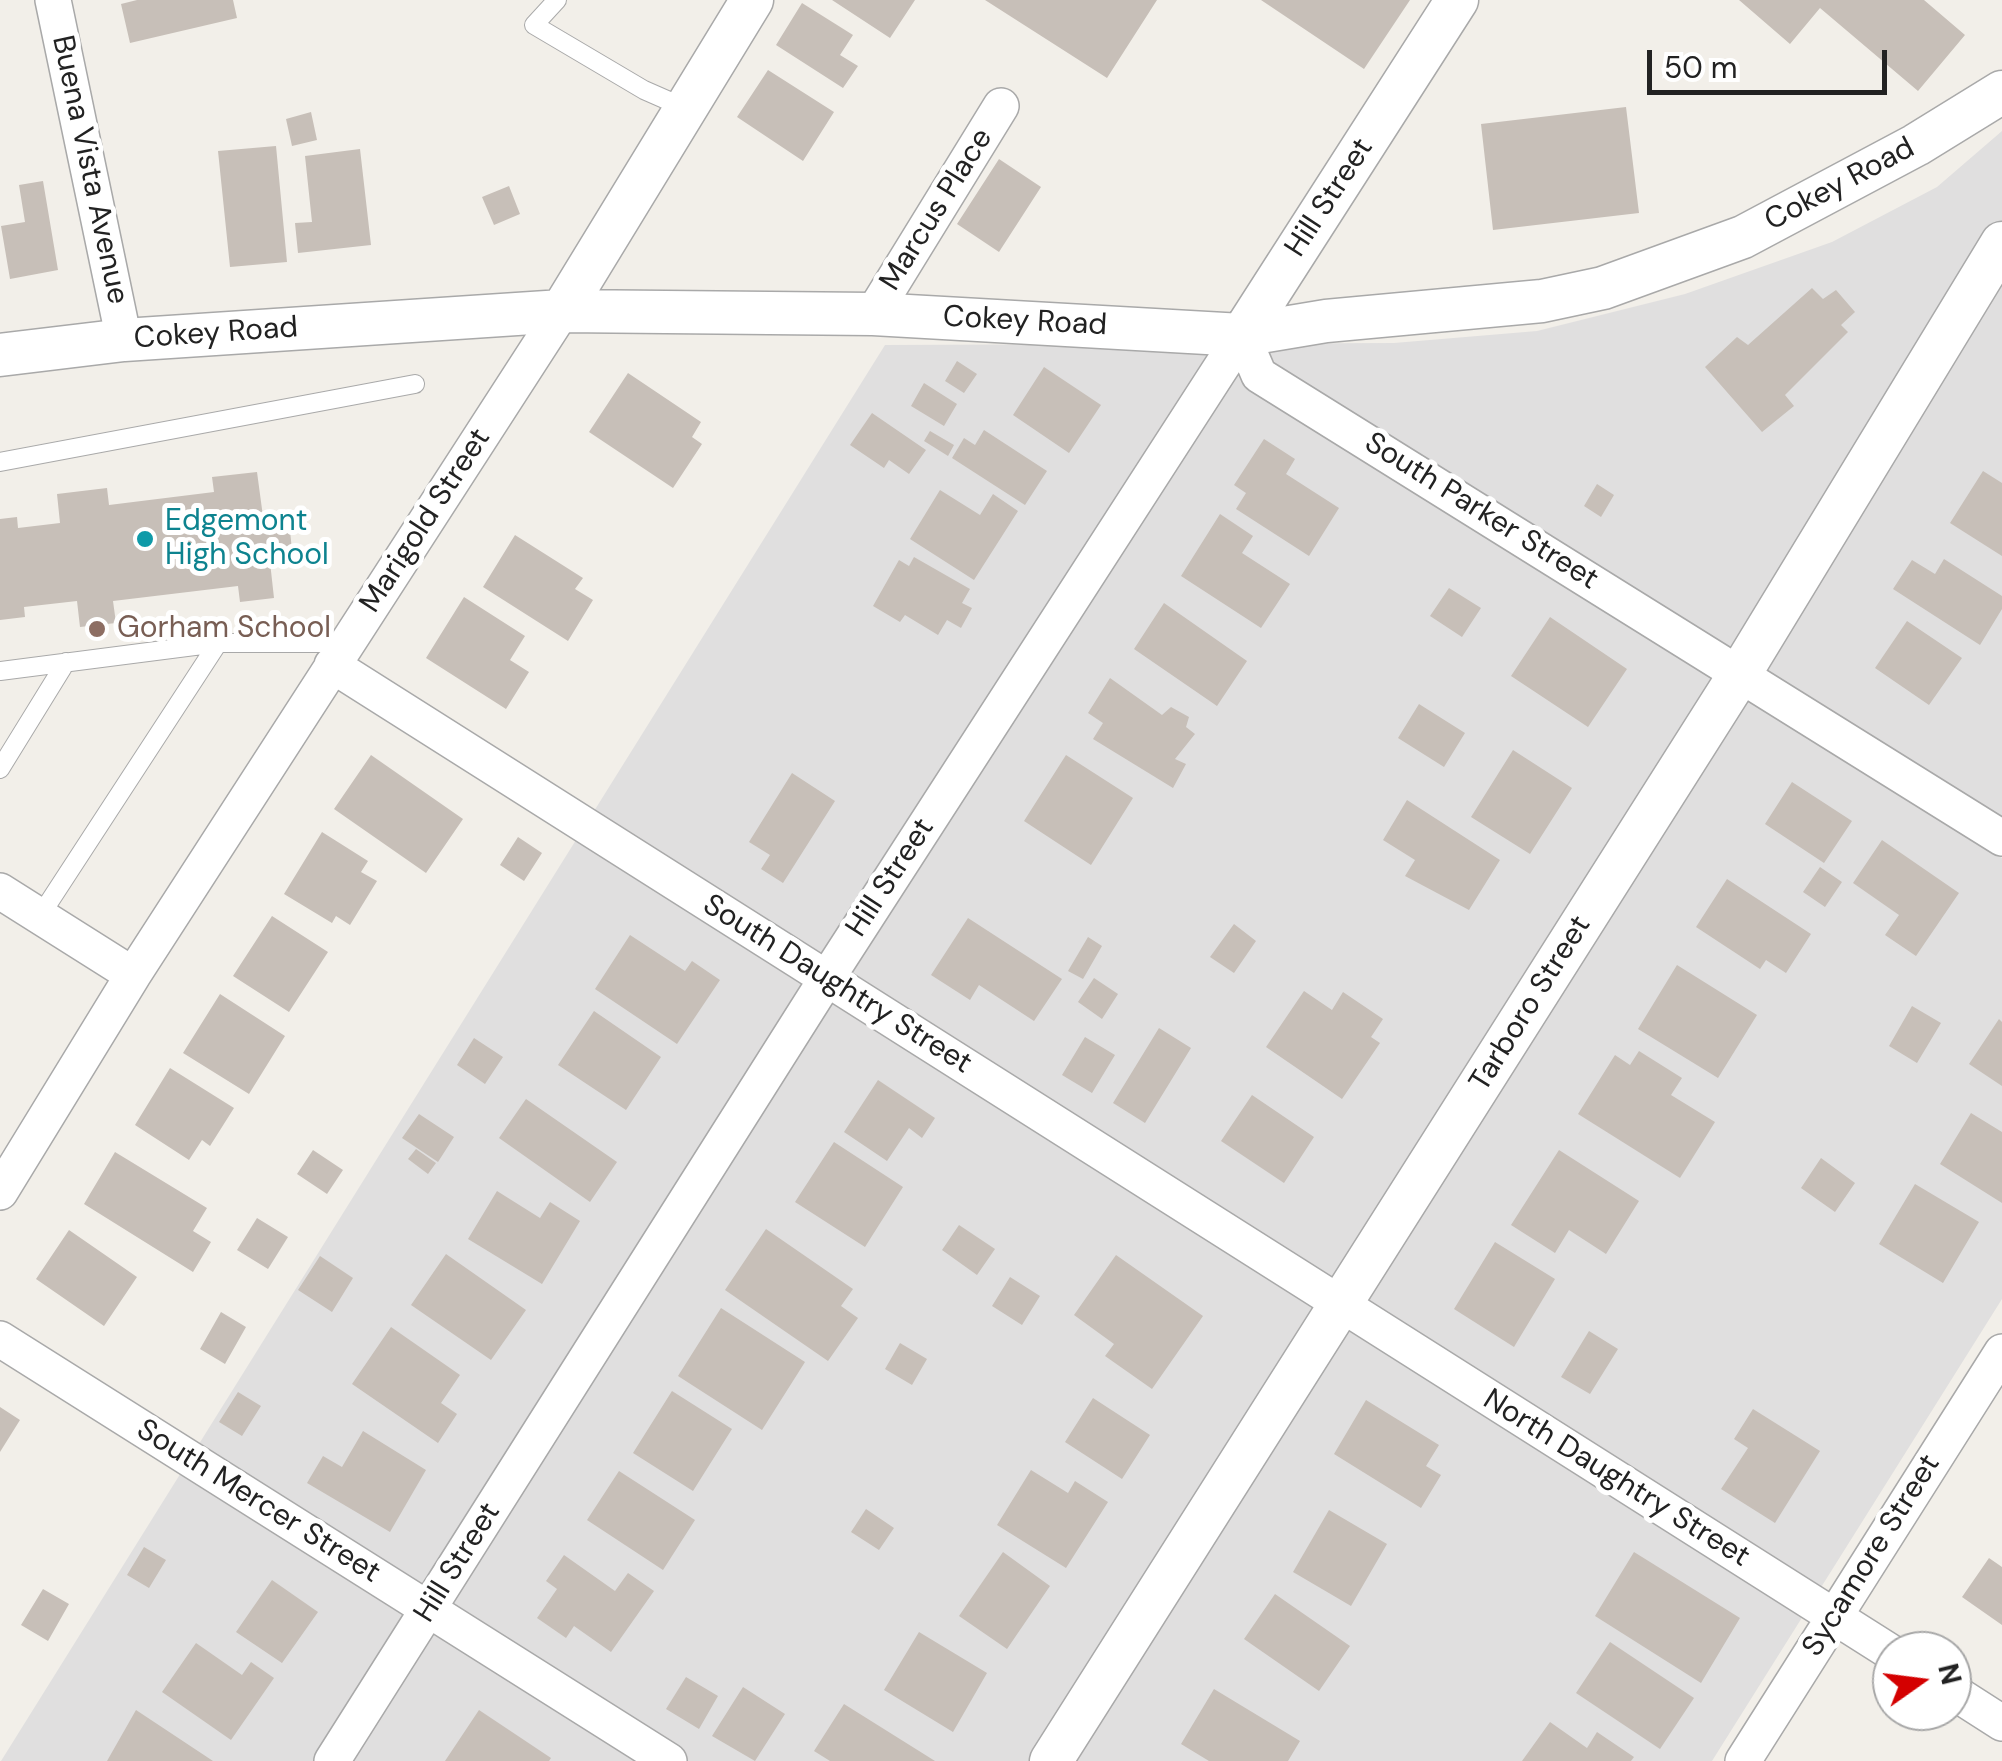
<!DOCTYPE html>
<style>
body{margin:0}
#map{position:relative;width:2002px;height:1761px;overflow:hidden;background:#f2efe9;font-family:"DM Sans",sans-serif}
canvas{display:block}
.north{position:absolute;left:1872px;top:1631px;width:100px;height:100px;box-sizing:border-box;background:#fff;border:2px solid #a7a7a7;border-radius:50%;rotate:76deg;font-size:28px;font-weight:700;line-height:40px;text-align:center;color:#222}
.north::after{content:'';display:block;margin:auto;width:35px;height:45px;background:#d40000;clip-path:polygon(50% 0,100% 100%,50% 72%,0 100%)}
.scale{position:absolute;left:1647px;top:50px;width:240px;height:45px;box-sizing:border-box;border:5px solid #222;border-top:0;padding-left:12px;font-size:30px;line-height:35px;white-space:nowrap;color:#222;-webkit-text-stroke:8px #fff;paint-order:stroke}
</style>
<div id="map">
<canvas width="2002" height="1761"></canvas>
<div class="north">N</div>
<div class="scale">50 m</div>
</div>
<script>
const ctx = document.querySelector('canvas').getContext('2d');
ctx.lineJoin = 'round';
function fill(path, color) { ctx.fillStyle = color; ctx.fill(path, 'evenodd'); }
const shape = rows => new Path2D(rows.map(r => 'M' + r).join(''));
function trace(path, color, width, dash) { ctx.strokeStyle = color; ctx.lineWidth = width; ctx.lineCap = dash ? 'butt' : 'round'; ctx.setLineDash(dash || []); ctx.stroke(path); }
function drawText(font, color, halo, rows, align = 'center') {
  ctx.font = font + ' "DM Sans",sans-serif'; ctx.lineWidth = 10; ctx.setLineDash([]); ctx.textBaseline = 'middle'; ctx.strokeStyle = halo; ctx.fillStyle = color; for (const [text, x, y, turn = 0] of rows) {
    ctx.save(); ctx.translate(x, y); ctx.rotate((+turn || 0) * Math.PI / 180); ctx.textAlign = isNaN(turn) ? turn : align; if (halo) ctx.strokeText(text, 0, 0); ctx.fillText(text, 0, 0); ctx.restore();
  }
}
const residential = shape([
 [2002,131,2002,832,1991,851,2002,858,2002,1299,1712,1761,1,1761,885,345,1394,343,1537,331,1685,294,1832,242,1937,187]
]);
const building = shape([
 [137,0,233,0,237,18,130,43,121,4],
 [832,0,915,0,890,38],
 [985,0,1157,0,1107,78],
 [1261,0,1410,0,1364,69],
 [1739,0,1924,0,1965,35,1918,91,1820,8,1790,44],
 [802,3,853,35,840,55,858,66,843,88,776,45],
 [768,70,834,112,803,161,737,117],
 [1626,107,1639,213,1493,230,1481,124],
 [311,112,317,140,292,146,286,119],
 [276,146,287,262,230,267,218,151],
 [360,149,371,245,298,253,295,223,312,222,305,156],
 [999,159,1041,187,999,252,957,224],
 [43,181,58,270,10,279,1,226,25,222,19,185],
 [509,186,520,214,494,225,482,197],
 [1812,288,1823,299,1836,290,1855,312,1841,325,1848,332,1785,395,1794,406,1762,432,1705,367,1737,337,1748,345],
 [957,361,977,374,964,393,945,381],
 [1044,367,1101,405,1069,453,1013,415],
 [628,373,701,422,692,437,702,444,673,488,589,432],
 [924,383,957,404,944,426,911,406],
 [872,413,926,450,909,474,889,460,884,468,850,445],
 [984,430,1047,471,1025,505,952,458,964,438,975,445],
 [930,431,954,445,948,456,924,441],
 [1264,439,1295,459,1286,474,1339,508,1309,556,1236,509,1246,493,1234,485],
 [1983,471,2002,483,2002,556,1950,523],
 [257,472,264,524,289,521,292,550,269,553,274,598,240,602,238,586,113,601,116,623,80,627,77,601,24,607,25,617,0,620,0,519,17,517,18,528,60,523,57,494,107,488,109,505,214,492,212,477],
 [1597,484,1614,495,1601,517,1584,506],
 [940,490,980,515,993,494,1018,511,974,580,910,539],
 [1220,514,1253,536,1242,553,1290,584,1261,628,1181,576],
 [515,535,583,578,575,589,593,600,568,641,483,587],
 [914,557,970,589,962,603,972,608,961,628,947,620,938,635,905,615,900,622,873,606,899,560,909,566],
 [1944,559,2002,596,2002,609,1980,645,1893,589,1912,560,1935,574],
 [1449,588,1481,608,1462,637,1430,616],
 [464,597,525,636,510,660,529,672,506,709,426,658],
 [1164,603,1247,661,1217,706,1134,649],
 [1550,617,1627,669,1588,727,1511,676],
 [1907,621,1962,658,1929,705,1875,668],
 [1110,678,1162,715,1171,707,1189,717,1186,727,1195,734,1175,759,1186,764,1173,788,1093,739,1103,723,1088,713],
 [1419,704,1465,733,1444,767,1398,738],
 [1513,750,1572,788,1530,854,1471,817],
 [371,755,463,819,426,873,334,809],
 [1066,755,1133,798,1091,865,1024,821],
 [792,773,835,801,783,883,761,869,770,855,749,842],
 [1792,782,1852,821,1824,863,1765,824],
 [1407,800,1500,860,1469,910,1405,876,1415,860,1383,840],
 [322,832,368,861,361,872,377,881,350,925,336,916,332,923,284,894],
 [518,837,542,853,524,881,500,865],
 [1882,840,1959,893,1916,956,1885,935,1899,915,1853,883],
 [1820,867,1842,882,1825,907,1803,892],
 [1727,879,1811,934,1786,973,1766,960,1760,969,1696,927],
 [272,916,328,952,289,1012,233,976],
 [968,918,1062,979,1034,1021,979,985,970,1000,931,975],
 [1234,924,1256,941,1234,973,1210,957],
 [630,935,685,971,692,961,720,980,677,1044,595,989],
 [1088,937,1102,946,1083,979,1068,971],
 [1677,965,1757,1015,1718,1078,1638,1029],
 [1094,978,1118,994,1102,1019,1078,1002],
 [1304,991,1332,1010,1343,992,1383,1019,1371,1037,1380,1043,1342,1099,1266,1047],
 [220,994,285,1036,249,1094,183,1053],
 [1912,1006,1941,1023,1917,1063,1889,1046],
 [594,1011,661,1057,626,1110,558,1065],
 [1999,1019,2002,1022,2002,1086,1969,1064],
 [1159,1028,1191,1048,1145,1123,1113,1103],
 [1085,1037,1115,1055,1092,1093,1062,1075],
 [474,1038,503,1057,485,1084,457,1065],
 [1639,1051,1682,1078,1671,1095,1715,1122,1680,1178,1578,1114,1615,1055,1630,1065],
 [170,1068,234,1108,210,1146,202,1140,189,1160,135,1125],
 [878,1080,935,1118,922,1138,909,1128,887,1161,844,1132],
 [1252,1095,1314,1137,1284,1183,1221,1141],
 [526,1099,617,1162,590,1202,499,1138],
 [1971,1113,2002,1132,2002,1203,1940,1164],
 [419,1114,454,1137,438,1162,402,1138],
 [834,1142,903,1187,865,1247,795,1202],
 [416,1149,436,1163,428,1174,408,1159],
 [313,1150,343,1170,327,1194,297,1174],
 [1559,1150,1639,1201,1606,1254,1569,1230,1555,1253,1511,1225],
 [115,1152,207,1208,193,1231,211,1242,193,1272,84,1204],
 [1821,1158,1855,1183,1835,1212,1801,1188],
 [1915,1184,1979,1222,1943,1283,1879,1244],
 [497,1191,540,1218,550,1202,580,1221,542,1284,468,1239],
 [257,1218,288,1237,268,1269,237,1250],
 [959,1225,995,1249,977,1275,942,1250],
 [766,1229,853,1289,841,1306,858,1318,828,1361,725,1290],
 [69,1230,137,1277,104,1326,36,1279],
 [1495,1242,1555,1279,1514,1347,1454,1309],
 [446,1254,526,1310,491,1360,411,1305],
 [1116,1255,1203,1316,1152,1389,1105,1356,1114,1344,1074,1315],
 [320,1256,353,1278,332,1312,298,1290],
 [1010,1277,1040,1296,1022,1325,992,1306],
 [721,1308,805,1362,762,1430,678,1376],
 [221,1312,246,1327,225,1364,200,1349],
 [391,1327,460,1375,441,1403,457,1414,438,1443,352,1384],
 [1589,1331,1618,1349,1590,1394,1561,1377],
 [900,1343,927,1359,912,1385,885,1369],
 [672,1391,732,1429,693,1491,633,1453],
 [238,1392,261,1406,242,1436,219,1422],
 [1093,1398,1150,1435,1122,1479,1065,1442],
 [1366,1400,1439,1445,1426,1466,1441,1475,1421,1508,1334,1454],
 [0,1407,20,1420,0,1452],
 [1753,1409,1820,1451,1775,1523,1721,1489,1748,1448,1734,1439],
 [363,1431,426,1470,390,1532,307,1483,323,1456,342,1467],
 [1031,1470,1068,1493,1075,1481,1108,1502,1066,1568,997,1525],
 [619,1471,695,1520,663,1570,587,1520],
 [866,1509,894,1528,879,1550,851,1532],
 [1329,1510,1387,1544,1351,1606,1293,1572],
 [144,1547,166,1560,149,1588,127,1575],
 [1003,1552,1050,1586,1007,1649,959,1616],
 [1634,1552,1740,1618,1701,1683,1595,1616],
 [564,1555,615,1591,628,1573,654,1591,611,1652,574,1626,566,1638,537,1618,557,1589,546,1581],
 [1989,1558,2002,1567,2002,1625,1962,1597],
 [272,1580,318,1612,282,1663,236,1632],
 [43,1589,69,1604,48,1641,21,1625],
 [1275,1594,1350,1646,1319,1691,1244,1639],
 [919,1632,987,1673,953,1732,884,1690],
 [1610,1642,1694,1698,1660,1749,1576,1693],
 [196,1643,242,1675,251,1662,274,1678,231,1740,162,1692],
 [686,1677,718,1696,699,1729,666,1709],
 [743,1687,785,1714,755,1761,712,1736],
 [1214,1689,1300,1741,1288,1761,1209,1761,1181,1744],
 [844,1704,935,1761,830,1761,814,1751],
 [136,1710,213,1761,107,1761],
 [479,1710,551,1758,549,1761,445,1761],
 [1550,1722,1587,1748,1597,1732,1634,1757,1631,1761,1522,1761]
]);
const service = shape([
 [557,0,534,25,644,90,685,108],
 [0,462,415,384],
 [0,671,218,643],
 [0,769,66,662],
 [40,916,218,643,347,643]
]);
const minor = shape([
 [53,0,124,340],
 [873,314,1001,106],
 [1242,335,1259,375,2002,838],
 [332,665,1892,1653],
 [0,891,133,975],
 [0,1192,133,975,562,311],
 [0,1339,669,1761],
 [1952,1691,2002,1723],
 [332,1761,827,978,1242,335],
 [1743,1761,2002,1352]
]);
const tertiary = shape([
 [562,311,752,0],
 [1242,335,1457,0],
 [0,355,124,340,562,311,873,314,1242,335,1326,321,1542,301,1603,288,1743,237,1916,145,2002,92],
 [1051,1761,1741,672,2002,243]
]);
const markers = [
 [145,539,10,"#0f9aa8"],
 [97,629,10,"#8d6e63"]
];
const streetNames = [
 ["Buena Vista Avenue",89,170,78],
 ["Cokey Road",1840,185,-28],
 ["Hill Street",1330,198,-57],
 ["Marcus Place",937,210,-58],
 ["Cokey Road",1025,322,3],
 ["Cokey Road",216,334,-4],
 ["South Parker Street",1481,512,32],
 ["Marigold Street",426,521,-57],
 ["Hill Street",891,878,-57],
 ["South Daughtry Street",837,985,32],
 ["Tarboro Street",1531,1004,-58],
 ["North Daughtry Street",1616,1479,32],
 ["South Mercer Street",258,1502,32],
 ["Sycamore Street",1872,1556,-58],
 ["Hill Street",458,1563,-58]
];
const cultureNames = [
 ["Edgemont",165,522],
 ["High School",165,556]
];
const educationNames = [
 ["Gorham School",117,629]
];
fill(residential, '#e0dfdf');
fill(building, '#c7bfb8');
trace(service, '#a9a9a9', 20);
trace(minor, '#a9a9a9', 38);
trace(tertiary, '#a9a9a9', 45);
trace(service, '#fff', 18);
trace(minor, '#fff', 35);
trace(tertiary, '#fff', 42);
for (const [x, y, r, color] of markers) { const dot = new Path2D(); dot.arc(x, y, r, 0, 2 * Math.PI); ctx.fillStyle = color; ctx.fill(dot); trace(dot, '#fff', 4); }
drawText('30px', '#222', '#fff', streetNames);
drawText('30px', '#0d838f', '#fff', cultureNames, 'left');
drawText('30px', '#785e54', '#fff', educationNames, 'left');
</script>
